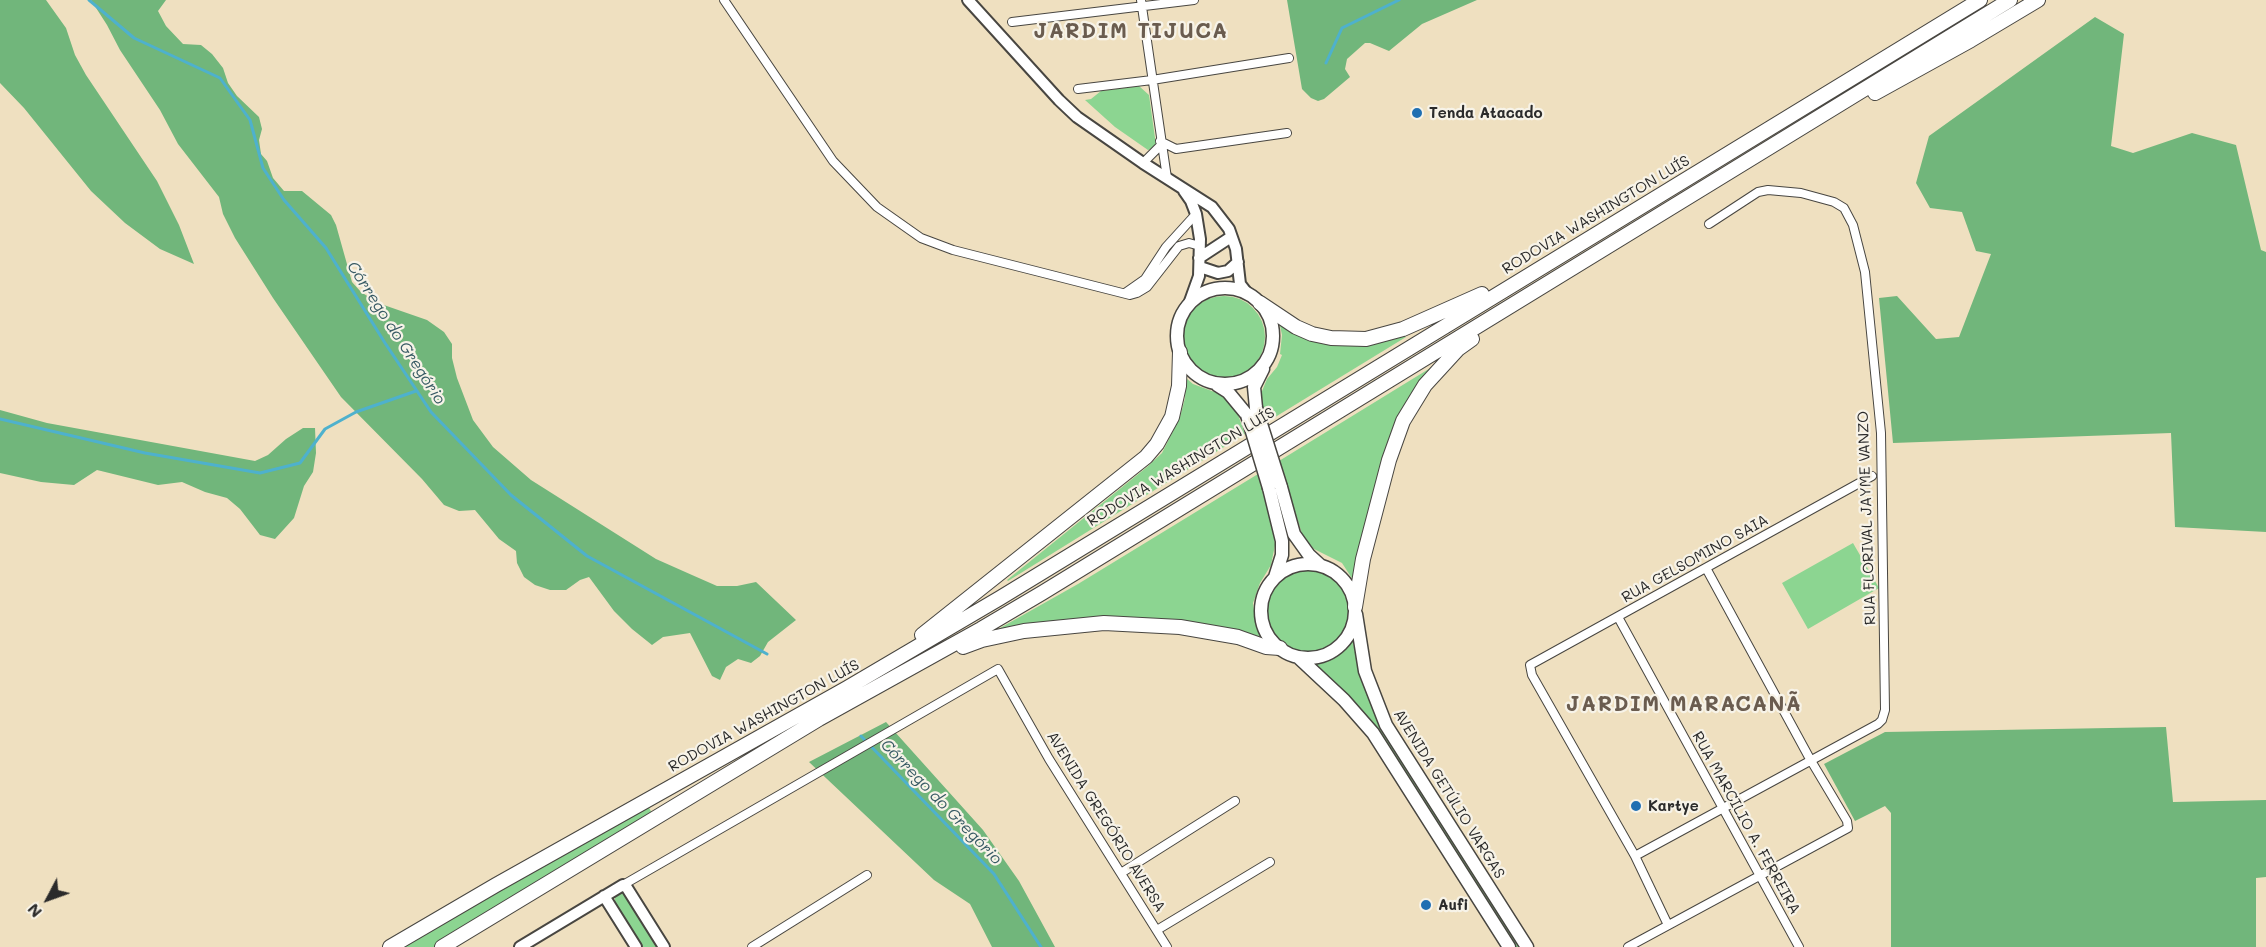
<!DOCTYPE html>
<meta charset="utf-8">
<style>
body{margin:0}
#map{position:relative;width:2266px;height:947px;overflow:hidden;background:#efe0c0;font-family:Mali,sans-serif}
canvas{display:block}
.north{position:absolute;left:18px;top:869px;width:60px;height:60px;-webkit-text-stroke:4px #f7f3e8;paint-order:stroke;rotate:229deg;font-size:16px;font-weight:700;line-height:24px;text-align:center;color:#2b2b2b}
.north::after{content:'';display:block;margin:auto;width:21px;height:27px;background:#2b2b2b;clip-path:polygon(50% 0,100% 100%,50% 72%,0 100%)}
</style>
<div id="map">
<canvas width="2266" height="947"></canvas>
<div class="north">N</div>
</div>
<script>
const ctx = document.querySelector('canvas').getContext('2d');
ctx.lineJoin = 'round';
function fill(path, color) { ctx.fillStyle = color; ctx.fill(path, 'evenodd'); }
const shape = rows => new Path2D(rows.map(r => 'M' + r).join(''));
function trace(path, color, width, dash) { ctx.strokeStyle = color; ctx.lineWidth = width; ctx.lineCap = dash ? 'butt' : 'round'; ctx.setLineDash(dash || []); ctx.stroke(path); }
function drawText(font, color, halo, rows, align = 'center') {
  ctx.font = font + ' Mali,sans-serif'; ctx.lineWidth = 4.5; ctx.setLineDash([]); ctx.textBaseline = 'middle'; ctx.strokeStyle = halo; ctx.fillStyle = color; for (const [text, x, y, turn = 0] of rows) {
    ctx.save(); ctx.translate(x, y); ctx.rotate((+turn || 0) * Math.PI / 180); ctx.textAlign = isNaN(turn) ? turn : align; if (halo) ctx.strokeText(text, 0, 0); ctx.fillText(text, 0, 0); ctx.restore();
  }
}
const green = shape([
 [1139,86,1149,95,1156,145,1152,149,1148,150,1115,127,1085,100,1091,99,1101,91],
 '1183 337a41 41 0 1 1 82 0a41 41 0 1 1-82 0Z',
 [1279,321,1292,329,1403,335,1406,337,1267,422,1260,396,1267,379,1277,367,1282,355,1280,354,1282,335],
 [1432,367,1415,391,1355,583,1342,563,1314,549,1303,537,1279,461],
 [1186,378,1193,384,1220,394,1228,400,1236,409,1245,434,1008,581,1007,580,1147,467,1162,453,1180,417,1185,398],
 [1258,474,1274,533,1275,545,1271,565,1260,583,1253,603,1256,623,1263,641,1208,626,998,631,1000,628,1078,584],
 [1853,543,1879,588,1808,629,1782,583],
 '1267 611a42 42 0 1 1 84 0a42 42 0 1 1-84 0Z',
 [1352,637,1360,678,1381,725,1522,947,1515,947,1381,739,1311,665,1333,657,1345,647],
 [648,806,652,813,434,947,401,947],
 [623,893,658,947,643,947,615,902,615,896]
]);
const forest = shape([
 [0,0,46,0,66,28,75,55,86,75,157,181,179,225,194,264,160,249,125,223,91,191,24,108,0,83],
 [91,0,166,0,158,11,166,26,183,44,201,45,212,54,223,68,228,83,237,96,259,117,262,129,259,140,261,154,267,161,273,178,284,191,302,191,331,215,336,225,352,282,361,292,378,303,427,320,444,332,452,344,452,358,457,378,473,420,493,447,531,480,656,559,692,575,717,586,737,586,756,582,796,620,768,642,760,656,751,663,738,659,726,667,720,680,712,676,690,633,663,637,652,645,632,629,614,611,589,577,580,580,566,590,550,590,535,585,524,577,517,563,516,551,499,539,475,510,459,511,444,505,422,479,341,397,273,298,235,238,223,214,219,197,178,144,160,110,120,50,107,25],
 [1287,0,1477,0,1422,24,1389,51,1370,43,1365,43,1347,59,1345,69,1350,77,1324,99,1318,101,1311,98,1302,89],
 [2095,17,2124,34,2111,146,2133,153,2192,133,2236,145,2261,250,2266,252,2266,532,2175,527,2171,433,1893,443,1879,298,1897,296,1936,339,1959,337,1991,254,1976,251,1962,212,1930,208,1916,183,1929,136],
 [0,410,47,423,255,461,268,455,286,439,303,428,315,428,316,453,313,472,304,486,294,518,275,539,260,535,240,509,227,498,205,492,182,482,158,485,97,470,74,485,41,482,0,473],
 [886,722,983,830,1019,881,1055,947,992,947,970,904,934,880,809,762],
 [2166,727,2173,802,2266,800,2266,877,2256,878,2256,947,1891,947,1891,813,1885,806,1855,821,1824,764,1885,732]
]);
const stream = shape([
 [89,0,134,38,220,78,250,120,263,168,284,200,326,248,385,343,431,412,511,495,587,556,767,654],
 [1326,63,1342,28,1399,0],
 [0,419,145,453,260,473,300,463,325,429,356,412,416,391],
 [861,736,994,874,1041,947]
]);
const street = shape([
 [724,0,833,161,877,207,921,238,953,250,1130,295,1137,293,1147,287,1179,246,1189,243,1200,246],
 [1141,0,1167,178],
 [1012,22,1194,0],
 [1078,89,1152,80,1289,58],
 [1160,141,1176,149,1287,133],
 [1143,163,1161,145],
 [1125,293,1145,279,1166,247,1196,214],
 [1618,617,1799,947],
 [1635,856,1878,724,1882,720,1885,710,1881,433,1865,272,1853,225,1844,208,1834,202,1801,193,1768,190,1758,192,1709,224],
 [1121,873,1235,801],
 [623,885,998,669,1049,759,1167,947],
 [1668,925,1635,856,1532,675,1530,665,1872,476],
 [1157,930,1270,862],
 [752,947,867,875],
 [1628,947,1848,828,1847,821,1810,759,1706,568]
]);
const secondary = shape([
 [968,0,1059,100,1077,117,1143,163,1212,207,1229,229,1236,249,1240,284,1247,293],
 [1184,191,1191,201,1196,214,1200,239,1199,276,1189,304],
 [1199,258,1231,237],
 [1200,267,1218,273,1228,271,1238,262],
 [604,896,636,947],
 [520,947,623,885,627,888,664,947]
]);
const primary = shape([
 '1177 336a48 48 0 1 1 96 0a48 48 0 1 1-96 0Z',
 [1217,385,1228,392,1247,415],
 [1256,408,1254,387,1263,369],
 [1281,487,1294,534,1309,555,1320,565],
 [1269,488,1282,541,1282,555,1275,577],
 '1261 611a47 47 0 1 1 94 0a47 47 0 1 1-94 0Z',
 [1356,614,1365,671,1386,725,1527,947],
 [1298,657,1344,700,1373,733,1509,947]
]);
const highway = shape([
 [1875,93,1971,40,2038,0],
 [1260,303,1296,327,1312,334,1331,338,1366,339,1403,329,1482,294],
 [1355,607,1363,559,1389,460,1403,421,1425,385,1458,349,1472,339],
 [922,635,1146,457,1157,444,1172,417,1179,386,1180,352],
 [963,647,982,640,1024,631,1104,623,1180,627,1238,637,1266,647,1280,648],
 [390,947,496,885,847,688,1000,598,1980,0],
 [442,947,819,719,981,629,1042,593,2010,0]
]);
const primaryBridge = shape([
 [1256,408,1281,487],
 [1247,415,1269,488]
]);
const markers = [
 [1417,113,6,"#1f6fb2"],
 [1636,806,6,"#1f6fb2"],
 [1426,905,6,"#1f6fb2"]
];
const poiNames = [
 ["Tenda Atacado",1429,113],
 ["Kartye",1648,806],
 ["Aufi",1438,905]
];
const streetNames = [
 ["RODOVIA WASHINGTON LUÍS",1596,215,-31],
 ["RODOVIA WASHINGTON LUÍS",1181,467,-31],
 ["RUA FLORIVAL JAYME VANZO",1867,518,-92],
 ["RUA GELSOMINO SAIA",1695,559,-29],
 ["RODOVIA WASHINGTON LUÍS",764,716,-29],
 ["AVENIDA GETÚLIO VARGAS",1449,794,58],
 ["AVENIDA GREGÓRIO AVERSA",1106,822,58],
 ["RUA MARCILIO A. FERREIRA",1746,823,61]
];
const waterNames = [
 ["Córrego do Gregório",396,333,57],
 ["Córrego do Gregório",941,802,46]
];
const districtNames = [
 ["JARDIM TIJUCA",1131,32],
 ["JARDIM MARACANÃ",1684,705]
];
fill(green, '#8cd591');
fill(forest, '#71b67b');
trace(stream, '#4eb1cd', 3);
trace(street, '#484641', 10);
trace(secondary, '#484641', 14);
trace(primary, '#484641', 15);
trace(highway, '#484641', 16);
trace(street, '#fff', 8);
trace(secondary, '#fff', 10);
trace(primary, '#fff', 12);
trace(highway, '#fff', 14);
trace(primaryBridge, '#484641', 15, []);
trace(primaryBridge, '#fff', 12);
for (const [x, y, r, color] of markers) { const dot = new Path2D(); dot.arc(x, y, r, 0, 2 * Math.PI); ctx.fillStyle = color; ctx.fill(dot); trace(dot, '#f7f3e8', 2); }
drawText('bold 15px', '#2b2b2b', '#f7f3e8', poiNames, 'left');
drawText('15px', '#2b2b2b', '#f7f3e8', streetNames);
drawText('italic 16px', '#375a64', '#f7f3e8', waterNames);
ctx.letterSpacing = '1.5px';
drawText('bold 21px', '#6a5c4f', '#f7f3e8', districtNames);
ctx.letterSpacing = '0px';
</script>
